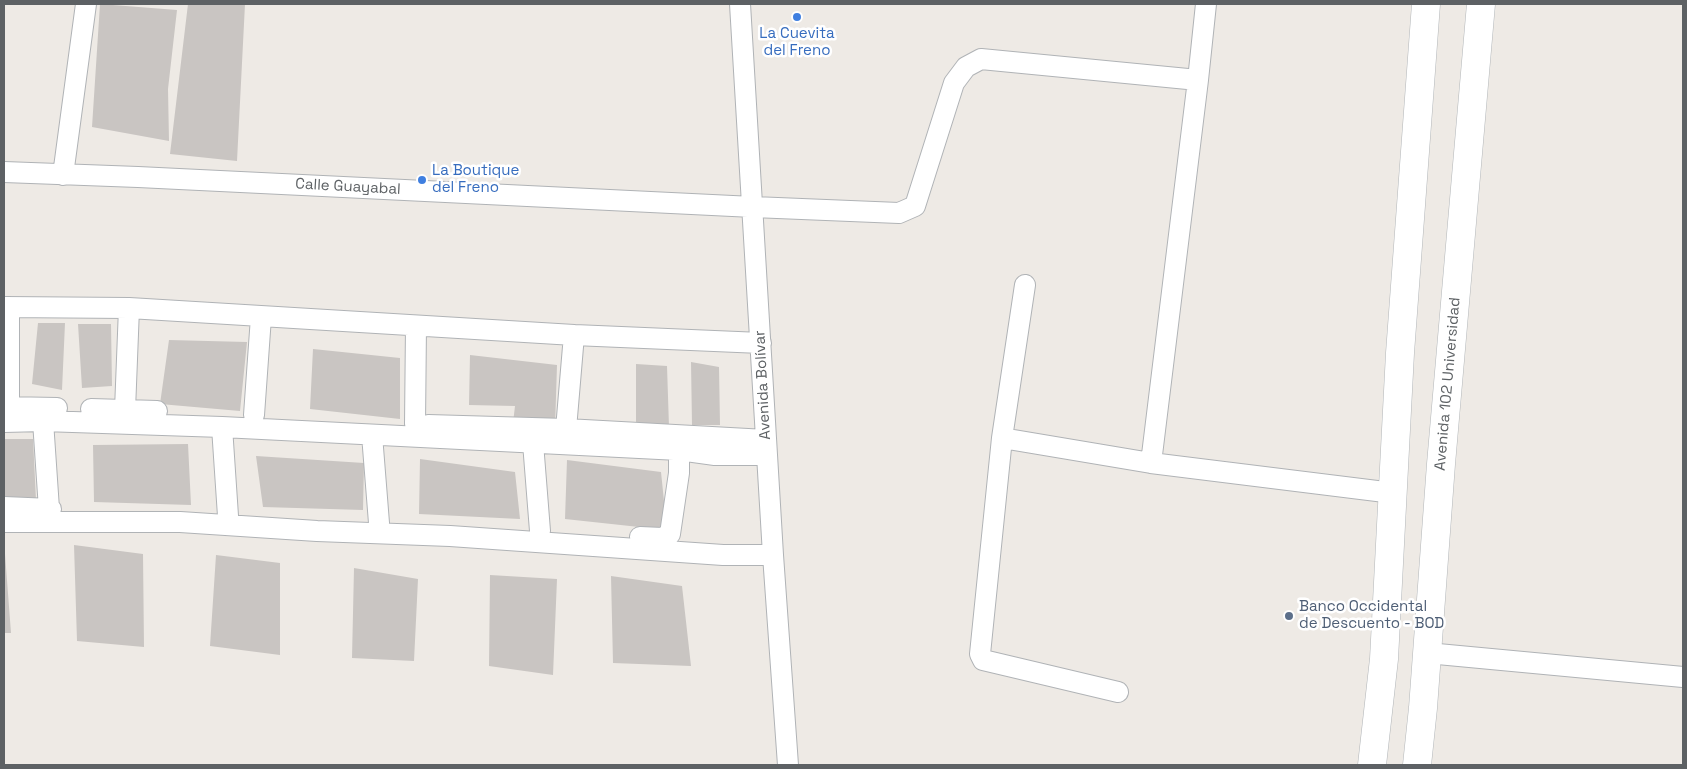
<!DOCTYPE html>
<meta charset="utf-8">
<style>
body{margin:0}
#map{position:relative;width:1687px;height:769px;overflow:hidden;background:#eeeae5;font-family:"Space Grotesk",sans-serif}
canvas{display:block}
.frame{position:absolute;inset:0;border:5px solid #5d6164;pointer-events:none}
</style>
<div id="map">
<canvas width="1687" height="769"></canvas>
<div class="frame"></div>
</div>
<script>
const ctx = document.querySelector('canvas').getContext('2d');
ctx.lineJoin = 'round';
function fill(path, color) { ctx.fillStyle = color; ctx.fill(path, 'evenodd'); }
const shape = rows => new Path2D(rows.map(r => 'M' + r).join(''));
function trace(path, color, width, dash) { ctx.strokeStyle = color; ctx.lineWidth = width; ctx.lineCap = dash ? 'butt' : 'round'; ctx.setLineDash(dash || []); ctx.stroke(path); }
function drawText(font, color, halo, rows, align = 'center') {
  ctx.font = font + ' "Space Grotesk",sans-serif'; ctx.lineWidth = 5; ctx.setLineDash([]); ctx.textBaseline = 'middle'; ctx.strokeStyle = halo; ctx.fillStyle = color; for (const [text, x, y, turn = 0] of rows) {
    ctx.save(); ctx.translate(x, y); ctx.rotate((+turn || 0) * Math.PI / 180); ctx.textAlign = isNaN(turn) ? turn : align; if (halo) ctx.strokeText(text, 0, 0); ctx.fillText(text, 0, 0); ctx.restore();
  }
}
const building = shape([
 [100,4,177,10,168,89,169,141,92,127],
 [188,4,245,4,237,161,170,154],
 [38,323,65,323,62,390,32,384],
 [78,324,111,324,112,386,82,388],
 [169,340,247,342,240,411,160,404],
 [313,349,400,358,400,419,310,409],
 [470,355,557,365,555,428,513,423,515,406,469,405],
 [691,362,719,367,720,425,692,425],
 [636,364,667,366,669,427,636,426],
 [4,439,33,439,36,500,4,499],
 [188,444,191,505,94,502,93,445],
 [256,456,364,463,363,510,263,507],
 [420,459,515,472,520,519,419,514],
 [567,460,661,472,667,530,565,519],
 [74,545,143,554,144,647,77,641],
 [4,554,5,554,11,633,4,633],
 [216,555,280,563,280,655,210,646],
 [354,568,418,579,414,661,352,658],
 [490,575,557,579,553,675,489,666],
 [611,576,682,586,691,666,613,663]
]);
const street = shape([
 [740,4,773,555,788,765],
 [4,172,138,177,753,207,899,213,915,206,954,83,966,67,981,59,1198,80],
 [63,175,86,4],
 [1025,285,1002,438,980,654,983,660,1118,692],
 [4,307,129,308,574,335,761,343],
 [9,307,9,407],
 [4,407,57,408],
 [91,409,157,411],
 [125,410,129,308],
 [254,415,261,317],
 [43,421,49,509],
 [4,422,43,421,222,427,679,450,715,455,767,455],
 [415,424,416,326],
 [428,425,566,429,766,440],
 [222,427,228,516],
 [566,429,574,335],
 [372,435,379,523],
 [1002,438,1151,463,1393,493],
 [533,443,540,531],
 [1151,463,1198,80,1206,4],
 [4,507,51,509],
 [4,522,180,522,317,531,450,536,723,555,773,555],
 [640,537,662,538,670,534,679,473,679,450],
 [1427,653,1683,677]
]);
const secondary = shape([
 [1372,765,1384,659,1400,353,1426,4],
 [1417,765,1423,708,1441,464,1481,4]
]);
const markers = [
 [797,17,5,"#3f7fe0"],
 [422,180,5,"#3f7fe0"],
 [1289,616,5,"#5c6f8a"]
];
const shopNames = [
 ["La Cuevita",797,34],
 ["del Freno",797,51],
 ["La Boutique",432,171,"left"],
 ["del Freno",432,188,"left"]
];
const streetNames = [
 ["Calle Guayabal",348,187,3],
 ["Avenida 102 Universidad",1448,384,-85],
 ["Avenida Bolívar",763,385,-93]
];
const serviceNames = [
 ["Banco Occidental",1299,607],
 ["de Descuento - BOD",1299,624]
];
fill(building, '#c9c5c2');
trace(street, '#b0b3b6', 22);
trace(secondary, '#b1b5b8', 29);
trace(street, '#fff', 20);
trace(secondary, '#fff', 28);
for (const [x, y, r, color] of markers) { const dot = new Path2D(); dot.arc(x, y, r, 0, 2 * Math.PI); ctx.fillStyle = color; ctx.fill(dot); trace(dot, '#fff', 2); }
drawText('15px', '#366cbe', '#fff', shopNames);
drawText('15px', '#5d6164', '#fff', streetNames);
drawText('15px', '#4e5e75', '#fff', serviceNames, 'left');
</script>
